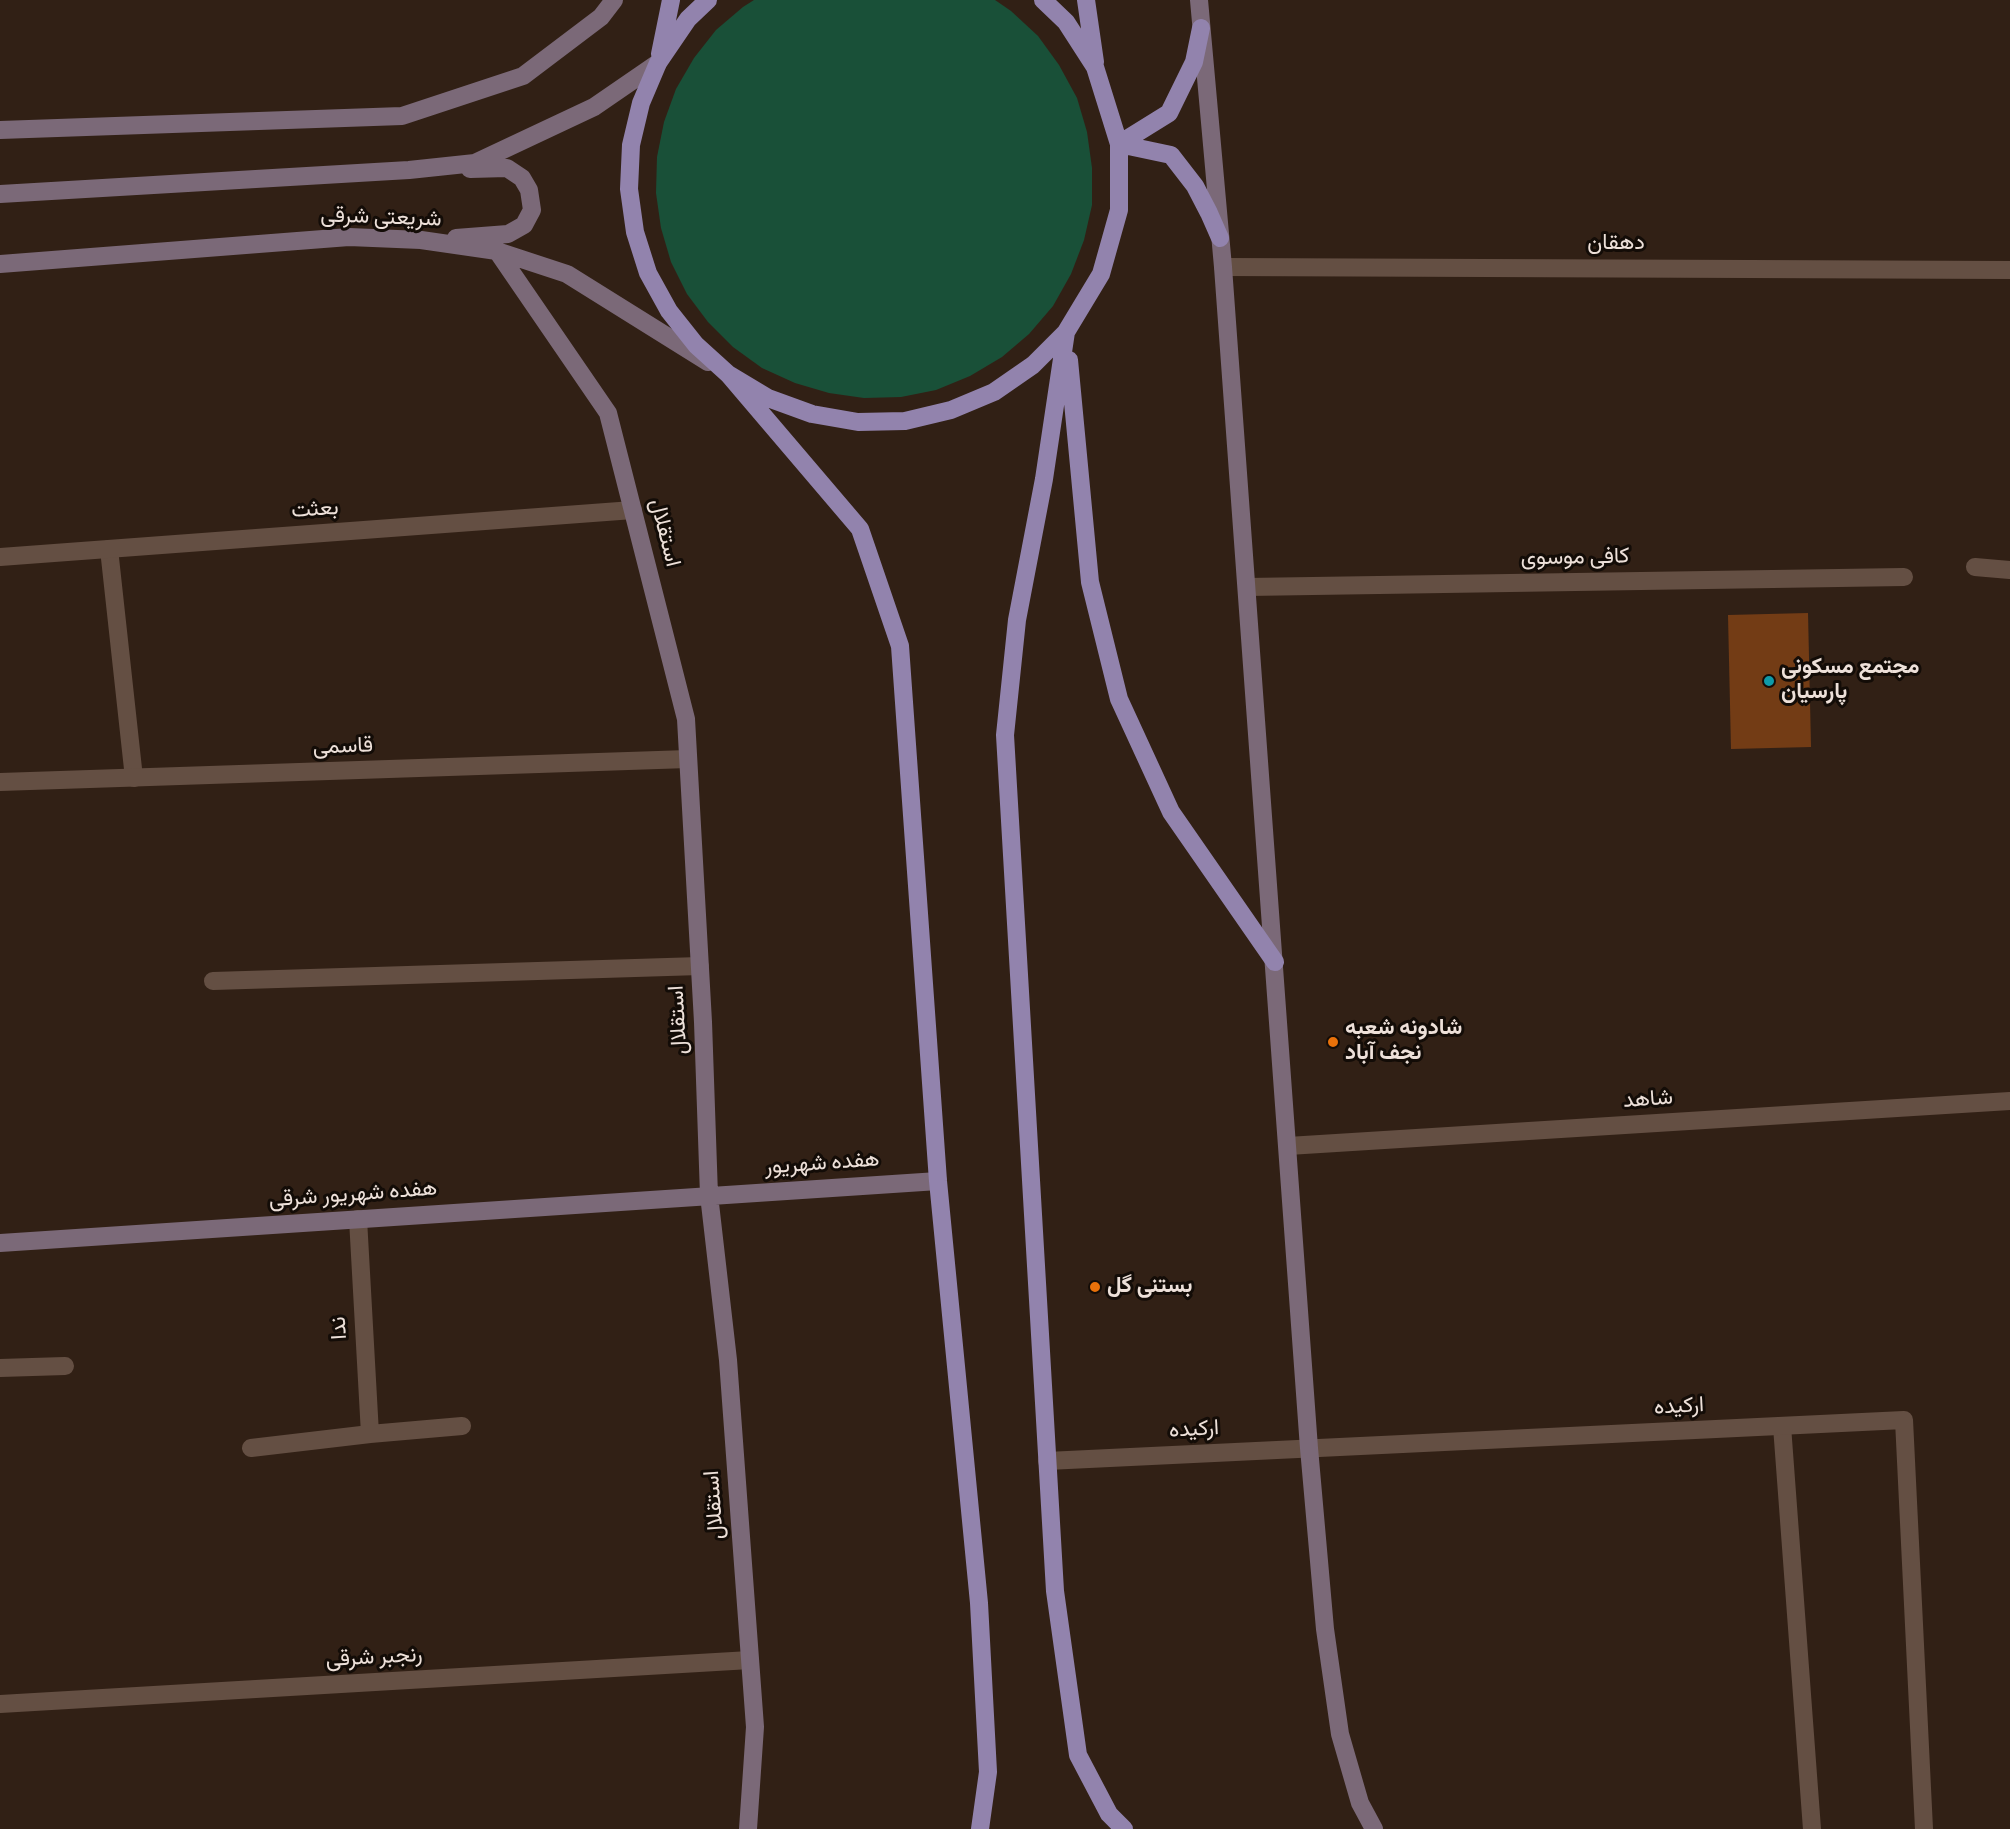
<!DOCTYPE html>
<meta charset="utf-8">
<style>
body{margin:0}
canvas{display:block;background:#312015}
</style>
<canvas width="2010" height="1829"></canvas>
<script>
const ctx = document.querySelector('canvas').getContext('2d');
ctx.lineJoin = 'round';
function fill(path, color) { ctx.fillStyle = color; ctx.fill(path, 'evenodd'); }
const shape = rows => new Path2D(rows.map(r => 'M' + r).join(''));
function trace(path, color, width, dash) { ctx.strokeStyle = color; ctx.lineWidth = width; ctx.lineCap = dash ? 'butt' : 'round'; ctx.setLineDash(dash || []); ctx.stroke(path); }
function drawText(font, color, halo, rows, align = 'center') {
  ctx.font = font + ' "Titillium Web",Vazirmatn,sans-serif'; ctx.lineWidth = 6; ctx.setLineDash([]); ctx.textBaseline = 'middle'; ctx.strokeStyle = halo; ctx.fillStyle = color; for (const [text, x, y, turn = 0] of rows) {
    ctx.save(); ctx.translate(x, y); ctx.rotate((+turn || 0) * Math.PI / 180); ctx.textAlign = isNaN(turn) ? turn : align; if (halo) ctx.strokeText(text, 0, 0); ctx.fillText(text, 0, 0); ctx.restore();
  }
}
const green = shape([
 [754,0,995,0,1011,11,1038,36,1059,65,1077,98,1087,132,1092,168,1092,205,1084,240,1071,274,1053,306,1029,334,1002,357,970,376,936,390,901,397,864,398,829,393,795,383,762,368,733,347,708,322,687,294,671,262,661,228,656,193,657,157,664,122,676,89,694,58,716,30,743,7]
]);
const building = shape([
 [1808,613,1811,747,1731,749,1728,615]
]);
const lane = shape([
 [109,549,134,778],
 [213,981,700,966],
 [0,1368,65,1366],
 [1782,1426,1812,1829]
]);
const street = shape([
 [1223,267,2010,270],
 [0,557,633,510],
 [1975,567,2010,570],
 [1247,587,1904,577],
 [0,782,688,759],
 [1288,1146,2010,1101],
 [358,1219,370,1434],
 [251,1448,370,1434,462,1426],
 [1047,1461,1904,1420,1924,1829],
 [0,1704,750,1660]
]);
const secondary = shape([
 [1199,0,1223,267,1309,1448,1325,1629,1340,1734,1360,1803,1374,1829],
 [0,130,402,116,523,76,601,17,614,0],
 [0,194,409,170,475,163,594,107,658,63],
 [456,238,508,234,524,225,532,210,529,190,522,178,507,168,470,169],
 [497,251,608,413,686,719,703,1022,709,1195,728,1360,755,1727,748,1829],
 [0,264,349,237,421,240,497,251,567,274,708,362],
 [0,1243,938,1181]
]);
const primary = shape([
 [708,0,688,19,658,63,641,103,631,145,629,189,635,232,648,273,669,311,696,345,728,374,768,398,812,414,858,422,905,421,951,410,994,392,1033,365,1066,332,1101,274,1119,210,1119,144,1095,67,1066,22,1043,0],
 [1086,0,1095,62],
 [660,54,671,0],
 [1119,144,1171,155,1195,186,1209,213,1220,238],
 [1119,144,1169,113,1194,62,1201,28],
 [1066,332,1044,479,1017,620,1005,735,1055,1591,1078,1755,1109,1814,1124,1829],
 [1069,360,1090,582,1119,699,1171,812,1275,962],
 [728,374,860,529,900,646,938,1181,979,1603,988,1772,980,1829]
]);
const markers = [
 [1769,681,6,"#0f9aa8"],
 [1333,1042,6,"#e8710a"],
 [1095,1287,6,"#e8710a"]
];
const streetNames = [
 ["شریعتی شرقی",381,218,2],
 ["دهقان",1616,244],
 ["بعثت",315,510,-4],
 ["استقلال",664,533,76],
 ["کافی موسوی",1575,558,-1],
 ["قاسمی",343,747,-2],
 ["استقلال",679,1020,-93],
 ["شاهد",1648,1100,-4],
 ["هفده شهریور",822,1164,-4],
 ["هفده شهریور شرقی",353,1195,-4],
 ["ندا",340,1328,-93],
 ["ارکیده",1679,1407,-3],
 ["ارکیده",1194,1430,-3],
 ["استقلال",715,1505,-94],
 ["رنجبر شرقی",374,1658,-3]
];
const poiNames = [
 ["مجتمع مسکونی",1781,668],
 ["پارسیان",1781,693],
 ["شادونه شعبه",1345,1029],
 ["نجف آباد",1345,1054],
 ["بستنی گل",1107,1287]
];
fill(green, '#195038');
fill(building, '#733c15');
trace(lane, '#644f43', 18);
trace(street, '#644f43', 18);
trace(secondary, '#7b6978', 18);
trace(primary, '#9283ad', 18);
for (const [x, y, r, color] of markers) { const dot = new Path2D(); dot.arc(x, y, r, 0, 2 * Math.PI); ctx.fillStyle = color; ctx.fill(dot); trace(dot, '#130c07', 2); }
drawText('22px', '#ede0d9', '#130c07', streetNames);
drawText('bold 22px', '#ede0d9', '#130c07', poiNames, 'left');
</script>
